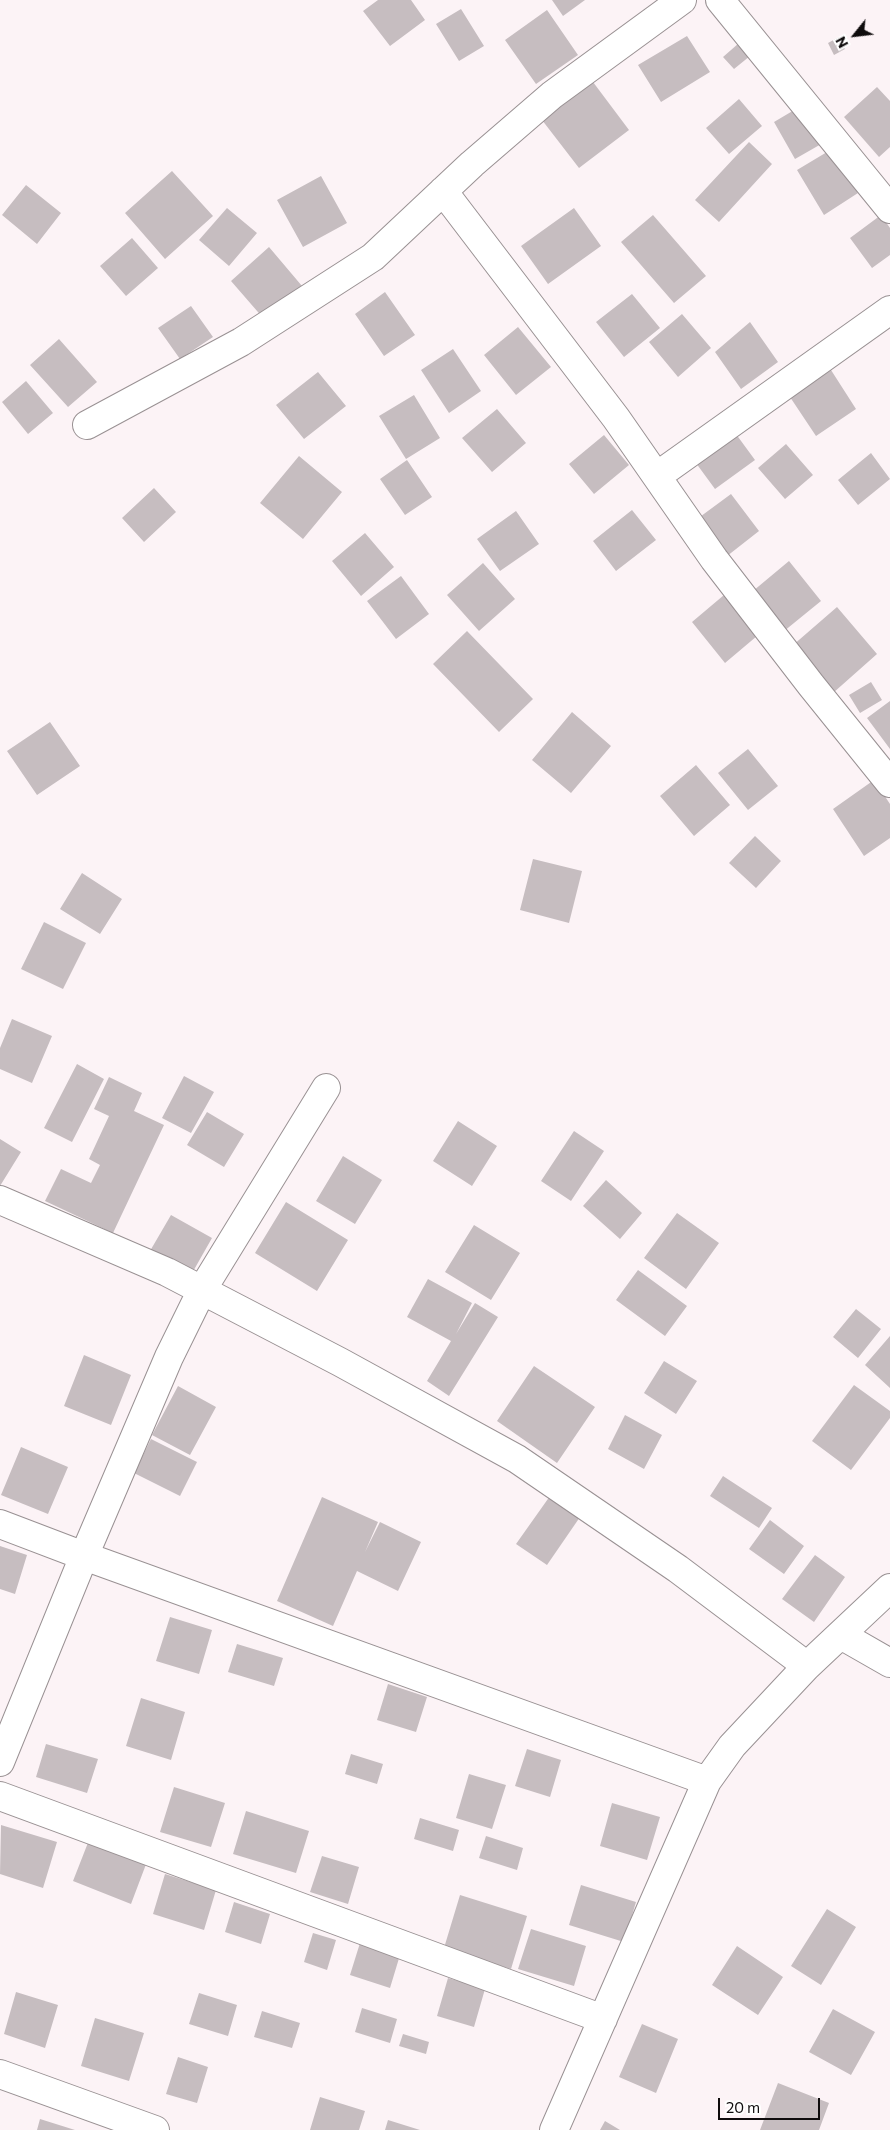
<!DOCTYPE html>
<style>
body{margin:0}
#map{position:relative;width:890px;height:2130px;overflow:hidden;background:#fcf3f6;font-family:Commissioner,sans-serif}
canvas{display:block}
.north{position:absolute;left:830px;top:10px;width:50px;height:50px;-webkit-text-stroke:4px #fff;paint-order:stroke;rotate:241deg;font-size:14px;font-weight:700;line-height:20px;text-align:center;color:#0f0c0d}
.north::after{content:'';display:block;margin:auto;width:18px;height:22px;background:#0f0c0d;clip-path:polygon(50% 0,100% 100%,50% 72%,0 100%)}
.scale{position:absolute;left:718px;top:2098px;width:102px;height:22px;box-sizing:border-box;border:2px solid #0f0c0d;border-top:0;padding-left:6px;font-size:15px;line-height:18px;white-space:nowrap;color:#0f0c0d;-webkit-text-stroke:4px #fff;paint-order:stroke}
</style>
<div id="map">
<canvas width="890" height="2130"></canvas>
<div class="north">N</div>
<div class="scale">20 m</div>
</div>
<script>
const ctx = document.querySelector('canvas').getContext('2d');
ctx.lineJoin = 'round';
function fill(path, color) { ctx.fillStyle = color; ctx.fill(path, 'evenodd'); }
const shape = rows => new Path2D(rows.map(r => 'M' + r).join(''));
function trace(path, color, width, dash) { ctx.strokeStyle = color; ctx.lineWidth = width; ctx.lineCap = dash ? 'butt' : 'round'; ctx.setLineDash(dash || []); ctx.stroke(path); }
const building = shape([
 [378,0,411,0,425,20,390,46,363,11],
 [552,0,585,0,563,16],
 [461,9,484,46,459,61,436,24],
 [547,10,578,55,536,84,505,40],
 [687,36,710,72,661,102,638,65],
 [839,37,845,49,834,55,828,43],
 [739,43,750,56,734,69,723,57],
 [593,82,629,130,579,168,542,120],
 [877,87,890,101,890,147,879,157,844,117],
 [739,99,762,126,729,154,706,128],
 [801,106,823,143,795,159,774,122],
 [749,142,772,164,719,222,695,200],
 [832,149,858,193,824,215,797,170],
 [172,171,213,216,165,259,125,213],
 [321,176,347,223,303,247,277,200],
 [26,185,61,213,37,244,2,215],
 [227,208,257,233,229,266,199,240],
 [574,208,601,246,548,284,521,246],
 [653,215,706,276,674,303,621,242],
 [881,215,890,228,890,255,872,268,850,238],
 [132,238,158,268,126,296,100,266],
 [269,247,302,286,264,319,231,281],
 [385,292,415,335,384,356,355,314],
 [632,294,660,328,624,357,596,322],
 [191,306,213,337,180,359,158,328],
 [682,314,711,348,678,377,649,342],
 [750,322,778,362,741,389,715,352],
 [518,327,551,367,516,395,484,355],
 [59,339,97,382,68,407,30,365],
 [453,349,481,391,449,413,421,370],
 [831,370,856,409,816,436,790,397],
 [318,372,346,406,304,439,276,405],
 [26,381,53,413,28,434,2,402],
 [414,395,440,438,406,459,379,416],
 [497,409,526,443,492,472,462,438],
 [733,430,755,460,715,489,693,459],
 [604,435,629,465,594,494,569,464],
 [786,444,813,475,785,499,758,468],
 [871,453,890,479,858,505,838,480],
 [299,456,342,492,303,539,260,503],
 [407,460,432,497,405,515,380,479],
 [154,488,176,512,144,542,122,518],
 [731,494,759,531,722,560,693,522],
 [632,510,656,540,616,571,593,541],
 [516,511,539,544,500,571,477,539],
 [365,533,394,567,361,596,332,561],
 [789,561,821,601,778,636,747,596],
 [483,563,515,599,479,631,447,595],
 [401,576,429,614,396,639,367,601],
 [724,595,757,636,725,663,692,622],
 [837,607,877,654,833,693,792,646],
 [467,631,533,699,499,732,433,664],
 [871,682,882,700,860,713,849,695],
 [890,701,890,749,867,718],
 [572,712,611,746,571,793,532,760],
 [50,722,80,766,37,795,7,751],
 [748,749,778,786,748,810,718,773],
 [696,765,730,805,694,836,660,796],
 [874,780,890,804,890,838,864,856,833,809],
 [755,836,781,861,756,888,729,863],
 [533,859,582,871,569,923,520,910],
 [82,873,122,899,100,934,60,909],
 [44,922,86,943,63,989,21,969],
 [12,1019,52,1036,32,1083,0,1069,0,1048],
 [77,1064,104,1079,72,1142,44,1128],
 [184,1076,214,1092,191,1133,162,1118],
 [109,1077,142,1093,134,1111,164,1125,113,1233,45,1201,61,1169,91,1183,100,1165,89,1159,109,1116,94,1109],
 [207,1112,244,1134,224,1167,187,1145],
 [458,1121,497,1146,472,1186,433,1161],
 [574,1131,604,1151,571,1201,541,1181],
 [0,1139,21,1152,0,1186],
 [343,1156,382,1180,355,1224,316,1201],
 [606,1180,642,1213,620,1239,583,1206],
 [286,1202,348,1240,317,1291,255,1253],
 [677,1213,719,1243,686,1289,644,1258],
 [171,1215,212,1238,191,1275,150,1251],
 [474,1225,520,1253,491,1300,445,1272],
 [638,1270,687,1306,665,1336,616,1300],
 [428,1279,472,1303,456,1334,475,1303,498,1317,449,1396,427,1381,451,1341,407,1317],
 [856,1309,881,1329,858,1358,833,1337],
 [890,1336,890,1388,865,1365],
 [84,1355,131,1375,111,1425,64,1406],
 [664,1361,697,1381,676,1414,644,1393],
 [534,1366,595,1407,557,1463,497,1421],
 [854,1385,890,1411,890,1418,851,1470,812,1441],
 [178,1386,216,1407,190,1455,152,1435],
 [625,1415,662,1435,644,1469,608,1449],
 [151,1439,197,1462,180,1496,134,1473],
 [21,1447,68,1467,48,1514,1,1495],
 [723,1476,772,1508,759,1528,710,1496],
 [550,1496,580,1517,547,1565,516,1544],
 [322,1497,378,1522,365,1552,380,1522,421,1542,398,1591,357,1571,333,1626,277,1601],
 [770,1520,804,1546,784,1574,749,1549],
 [0,1546,27,1555,15,1594,0,1589],
 [815,1555,845,1577,814,1622,782,1599],
 [170,1617,212,1630,199,1674,156,1661],
 [237,1644,283,1658,274,1686,228,1672],
 [388,1684,427,1697,416,1732,377,1720],
 [141,1698,185,1712,171,1760,126,1746],
 [46,1744,98,1759,87,1793,36,1777],
 [527,1749,561,1760,550,1797,515,1786],
 [351,1754,383,1764,377,1784,345,1774],
 [469,1774,506,1785,492,1829,456,1818],
 [174,1787,225,1803,211,1847,160,1832],
 [612,1803,660,1817,647,1860,600,1846],
 [246,1811,309,1831,296,1873,233,1854],
 [420,1818,459,1830,453,1851,414,1839],
 [1,1825,57,1842,43,1888,0,1874],
 [91,1835,148,1859,131,1904,73,1881],
 [486,1836,523,1848,517,1870,479,1858],
 [322,1856,359,1867,348,1904,310,1892],
 [165,1874,216,1890,204,1930,153,1914],
 [581,1885,636,1902,624,1942,569,1925],
 [460,1895,527,1916,511,1969,444,1948],
 [234,1902,270,1914,261,1944,225,1932],
 [827,1909,856,1927,821,1985,791,1966],
 [531,1929,586,1946,574,1986,518,1969],
 [313,1933,336,1940,327,1970,304,1962],
 [360,1943,400,1955,390,1988,350,1975],
 [737,1946,783,1977,758,2015,712,1985],
 [448,1978,485,1989,474,2027,437,2016],
 [16,1992,58,2005,45,2048,4,2034],
 [199,1993,237,2005,228,2036,189,2024],
 [362,2008,397,2019,390,2043,355,2032],
 [833,2009,875,2032,851,2075,809,2052],
 [262,2011,300,2023,292,2048,254,2037],
 [95,2018,144,2033,129,2081,81,2066],
 [642,2024,678,2039,656,2093,619,2077],
 [403,2034,429,2042,426,2054,399,2046],
 [178,2057,208,2067,197,2103,166,2094],
 [778,2083,829,2103,819,2130,760,2130],
 [320,2097,365,2111,359,2130,310,2130],
 [40,2119,75,2130,37,2130],
 [388,2120,420,2130,385,2130],
 [605,2121,620,2130,600,2130]
]);
const street = shape([
 [720,0,890,209],
 [443,191,616,418,714,559,811,685,890,783],
 [87,425,241,342,373,257,472,164,552,95,682,0],
 [657,476,890,310],
 [0,1200,167,1272,340,1362,517,1459,678,1569,807,1666],
 [0,1524,84,1556,707,1781],
 [841,1635,890,1663],
 [0,1762,84,1556,169,1357,202,1290,326,1088],
 [0,1796,603,2019],
 [0,2074,155,2130],
 [554,2130,707,1781,732,1746,807,1666,890,1588]
]);
fill(building, '#c6bdc0');
trace(street, '#999193', 30);
trace(street, '#fff', 28);
</script>
